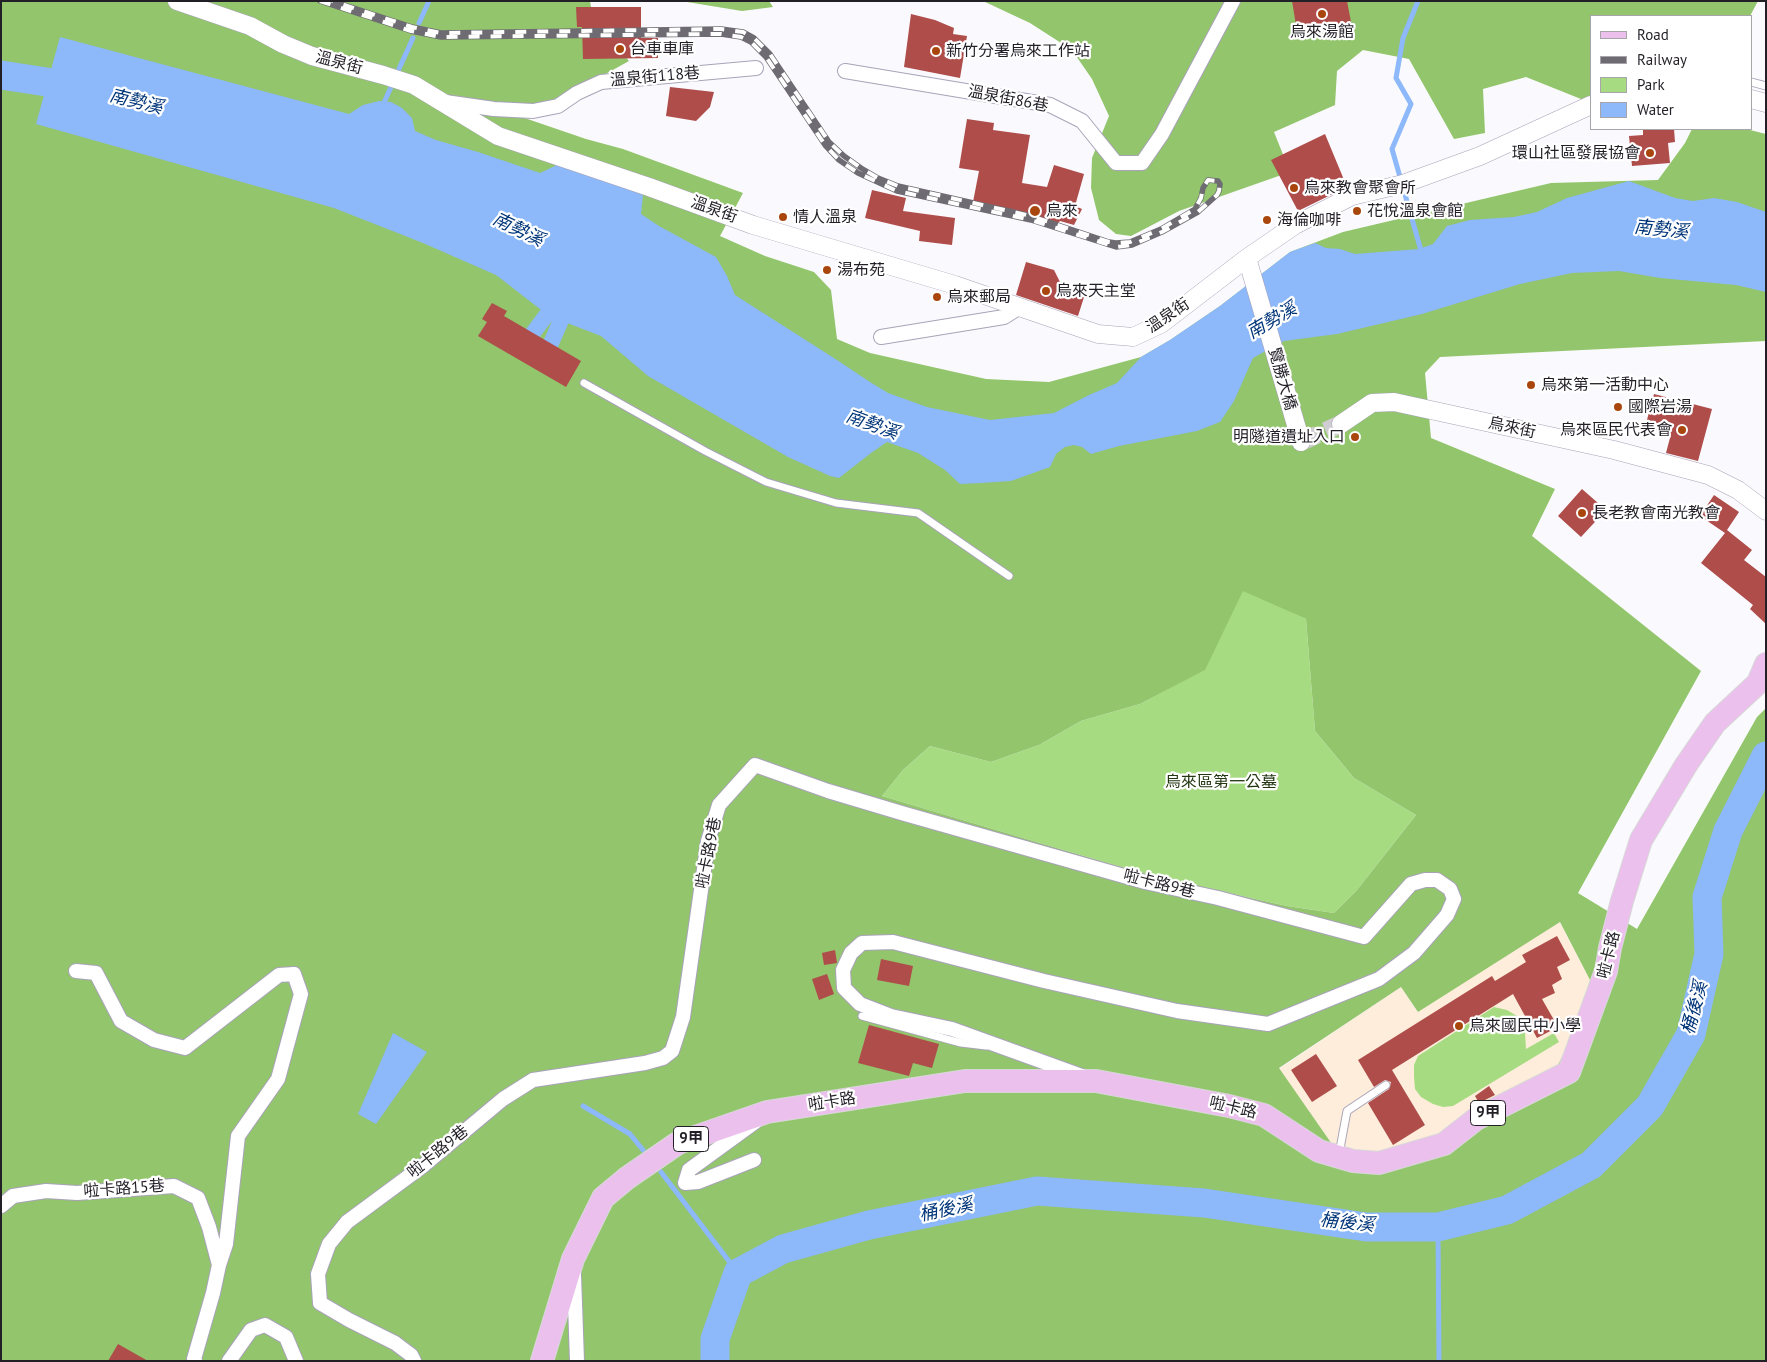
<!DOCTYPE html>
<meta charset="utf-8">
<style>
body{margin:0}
#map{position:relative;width:1767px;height:1362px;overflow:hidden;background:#faf9fd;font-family:"PT Sans",sans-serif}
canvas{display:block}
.frame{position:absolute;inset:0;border:2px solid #221f27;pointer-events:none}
.legend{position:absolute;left:1590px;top:15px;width:162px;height:115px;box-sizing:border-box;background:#fff;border:1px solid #a7a5a9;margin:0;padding:6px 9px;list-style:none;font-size:15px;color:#221f27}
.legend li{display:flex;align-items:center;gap:10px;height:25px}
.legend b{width:25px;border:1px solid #a7a5a9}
</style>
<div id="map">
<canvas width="1767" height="1362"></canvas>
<div class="frame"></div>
<ul class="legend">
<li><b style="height:6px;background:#ecc0ed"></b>Road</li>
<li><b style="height:6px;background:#6e6c72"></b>Railway</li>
<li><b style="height:14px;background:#a7db82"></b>Park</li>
<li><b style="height:14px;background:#8db8f9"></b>Water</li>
</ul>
</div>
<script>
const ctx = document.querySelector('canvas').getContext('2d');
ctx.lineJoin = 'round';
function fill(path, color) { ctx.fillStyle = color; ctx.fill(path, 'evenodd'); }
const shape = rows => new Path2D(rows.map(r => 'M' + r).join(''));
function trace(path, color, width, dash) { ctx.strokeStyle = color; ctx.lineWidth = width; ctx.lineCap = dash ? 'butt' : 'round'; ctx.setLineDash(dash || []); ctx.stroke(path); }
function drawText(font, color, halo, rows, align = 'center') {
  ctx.font = font + ' "PT Sans","Noto Sans TC",sans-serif'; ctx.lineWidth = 4.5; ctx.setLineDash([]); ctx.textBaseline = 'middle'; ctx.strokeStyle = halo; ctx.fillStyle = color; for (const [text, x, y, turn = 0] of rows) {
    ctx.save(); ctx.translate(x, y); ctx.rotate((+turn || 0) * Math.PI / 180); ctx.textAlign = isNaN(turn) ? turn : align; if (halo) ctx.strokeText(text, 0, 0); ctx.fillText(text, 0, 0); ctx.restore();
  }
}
const education = shape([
 [1559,921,1590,980,1571,1039,1557,1067,1450,1132,1369,1155,1334,1147,1279,1069,1401,987,1418,1012]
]);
const green = shape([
 [1243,590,1306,619,1315,731,1354,778,1416,815,1357,890,1334,913,1287,906,1148,875,882,796,903,770,930,746,991,762,1039,745,1081,721,1140,704,1204,670],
 [1494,1007,1507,1010,1517,1016,1525,1032,1526,1049,1554,1033,1559,1042,1453,1106,1443,1107,1433,1104,1421,1097,1415,1089,1414,1077,1414,1065,1418,1056]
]);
const forest = shape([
 [1,1,590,1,591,7,610,39,629,61,575,91,550,102,510,113,586,139,623,149,743,193,720,236,765,256,814,272,831,290,837,339,870,353,986,379,1049,382,1141,357,1170,340,1220,306,1290,252,1343,232,1551,183,1658,180,1685,143,1692,129,1746,129,1766,134,1766,341,1440,357,1425,373,1431,438,1555,489,1532,536,1701,671,1578,893,1637,929,1757,717,1766,708,1766,1361,1,1361],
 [1243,591,1306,619,1315,731,1354,778,1416,815,1357,890,1334,913,1287,906,1148,875,882,796,903,770,930,746,991,762,1039,745,1081,721,1140,704,1205,670],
 [1560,922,1590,980,1571,1039,1557,1067,1439,1140,1369,1155,1334,1147,1279,1068,1401,987,1418,1012],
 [681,1,769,1,773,7,742,11],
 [983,1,1758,1,1750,16,1591,16,1591,103,1526,77,1483,89,1485,133,1454,139,1409,59,1363,50,1337,71,1335,105,1274,132,1290,172,1179,211,1131,236,1116,234,1099,220,1091,188,1092,158,1109,116,1092,79,1072,50,1030,23]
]);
const water = shape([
 [60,37,349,114,363,105,379,101,391,102,402,108,412,118,415,131,436,140,478,152,540,173,557,165,572,168,643,195,641,214,659,226,716,257,727,276,735,295,837,360,870,382,888,393,927,407,990,420,1054,413,1089,395,1117,383,1141,357,1170,340,1220,306,1290,252,1315,243,1326,248,1340,249,1355,254,1419,249,1433,244,1447,226,1470,220,1514,217,1537,212,1567,198,1629,181,1675,198,1693,201,1714,198,1737,202,1766,212,1766,292,1736,285,1660,278,1619,271,1572,273,1520,284,1422,314,1337,334,1284,341,1253,358,1234,401,1220,422,1197,431,1119,446,1091,454,1082,447,1074,445,1065,447,1056,454,1050,467,1011,481,981,483,960,484,945,470,918,453,887,442,871,453,839,478,830,476,788,457,648,376,601,336,549,316,496,275,423,243,334,208,36,124],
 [393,1033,427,1052,376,1124,358,1114]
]);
const stream = shape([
 [1418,1,1403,38,1396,78,1411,104,1392,149,1422,254],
 [419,23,429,1],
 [398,71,413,38],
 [382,107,391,87],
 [583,1106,630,1134,643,1150],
 [661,1172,738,1273],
 [1438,1227,1439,1361]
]);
const canal = shape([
 [524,345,560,297],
 [544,359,570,300]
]);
const river = shape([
 [1,75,60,84,86,90],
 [715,1361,715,1339,738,1273,783,1249,869,1225,1037,1191,1204,1203,1366,1227,1438,1227,1507,1210,1591,1165,1650,1106,1691,1034,1709,954,1707,897,1728,831,1766,756]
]);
const building = shape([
 [1292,1,1347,1,1352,27,1298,37],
 [576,7,641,7,641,38,658,38,658,58,583,59,582,27,577,27],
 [911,14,935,20,954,28,953,34,967,36,960,78,904,67],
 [670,87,714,92,710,107,696,121,666,116],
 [967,119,994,123,993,130,1030,135,1022,183,1047,187,1054,165,1084,174,1075,206,1082,209,1074,225,1060,221,1058,223,1031,214,973,202,979,171,959,168],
 [1674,129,1675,142,1668,143,1670,163,1632,166,1629,136,1643,135,1643,130],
 [1325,134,1347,187,1298,211,1271,160],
 [872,190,906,198,903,211,955,218,952,245,919,241,920,231,865,218],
 [1026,262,1054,270,1063,288,1085,294,1078,316,1016,295],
 [492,303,507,311,504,316,581,361,566,387,478,336,487,322,482,319],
 [1654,394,1712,409,1698,461,1666,453,1671,434,1645,427],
 [1582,489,1606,510,1581,537,1558,516],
 [1714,495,1739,512,1727,530,1752,550,1744,560,1766,577,1766,624,1750,609,1753,605,1701,563,1725,533,1700,516],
 [1557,936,1570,960,1557,967,1562,979,1552,985,1555,993,1542,999,1558,1027,1537,1038,1513,994,1392,1070,1425,1125,1393,1145,1368,1103,1389,1089,1391,1082,1385,1080,1374,1087,1358,1060,1492,976,1495,981,1526,962,1522,955],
 [835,950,837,963,824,965,822,953],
 [881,959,913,966,909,986,877,980],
 [827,974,834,994,819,1000,812,979],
 [869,1025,939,1044,932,1068,913,1063,909,1076,858,1063],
 [1316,1054,1337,1086,1312,1102,1291,1070],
 [1489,1086,1495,1095,1479,1103,1475,1096],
 [118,1344,148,1361,108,1361]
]);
const tertiaryTunnel = shape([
 [1301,442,1341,424]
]);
const service = shape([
 [1751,82,1766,86],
 [584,383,705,451,766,482,836,503,918,513,1009,576],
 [862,1016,961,1043,986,1046],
 [1339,1154,1347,1111,1386,1085]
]);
const minor = shape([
 [845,71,1050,105,1082,121,1116,163,1142,163,1162,134,1233,1],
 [445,102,494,109,533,111,558,106,577,93,601,82,756,68],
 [881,337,1004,317,1020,307],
 [76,971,96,973,121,1021,154,1040,185,1048,279,975,294,974,301,994,278,1079,238,1136,226,1244,219,1265],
 [754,1160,698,1182,685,1183,689,1170,755,1122],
 [1,1206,13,1196,46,1191,77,1193,174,1186,198,1198,209,1227,219,1265,213,1293,194,1359,195,1361],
 [574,1275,577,1361],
 [229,1361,251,1330,265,1325,286,1337,296,1361],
 [414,1361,411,1355,395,1343,349,1320,320,1303,318,1274,329,1244,347,1222,424,1165,503,1099,533,1080,645,1063,663,1058,672,1051,683,1017,708,841,719,805,755,765,828,791,905,814,1145,882,1218,898,1364,937,1411,884,1425,880,1437,880,1450,889,1454,899,1447,915,1414,953,1379,979,1268,1024,1177,1011,1044,981,893,942,862,943,851,953,843,970,844,988,860,1004,891,1016,952,1029,1082,1076]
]);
const tertiary = shape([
 [177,1,250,26,283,44,312,56,383,75,414,85,498,136,649,187,753,225,955,285,1098,334,1133,337,1161,324,1247,258,1295,225,1352,196,1403,184,1480,156,1591,105],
 [1751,99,1766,103],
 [1247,258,1301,442],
 [1341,424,1372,403,1394,402,1614,450,1708,475,1738,490,1766,511]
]);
const primary = shape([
 [542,1361,573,1259,603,1198,627,1178,678,1143,767,1112,965,1081,1096,1081,1229,1106,1264,1115,1319,1151,1353,1161,1379,1163,1444,1144,1476,1119,1569,1072,1606,971,1610,948,1622,901,1641,840,1686,765,1715,723,1758,683,1766,664]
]);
const rail = shape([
 [320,1,411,31,441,37,721,34,741,37,751,42,766,57,825,145,839,160,858,173,897,191,1031,220,1116,247,1132,245,1162,232,1198,212,1217,195,1219,191,1220,184,1218,181,1208,180,1203,188,1201,198,1195,209,1161,229,1130,242,1116,243,1109,242,1031,216,898,186,878,178,861,168,844,156,829,142,770,54,754,38,743,32,721,29,441,33,412,27,332,1]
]);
const markers = [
 [1322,14,5,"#a9460d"],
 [620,49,5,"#a9460d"],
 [936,51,5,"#a9460d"],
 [1650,153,5,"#a9460d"],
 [1294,188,5,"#a9460d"],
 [1035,211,6,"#a9460d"],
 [1357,211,5,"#a9460d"],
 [783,217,5,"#a9460d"],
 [1267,220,5,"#a9460d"],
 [827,270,5,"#a9460d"],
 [1046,291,5,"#a9460d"],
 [937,297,5,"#a9460d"],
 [1531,385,5,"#a9460d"],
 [1618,407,5,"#a9460d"],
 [1682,430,5,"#a9460d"],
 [1355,437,5,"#a9460d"],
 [1582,513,5,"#a9460d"],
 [1459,1026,5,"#a9460d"]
];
const shields = [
 [1488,1113,35],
 [691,1139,35]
];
const shieldNames = [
 ["9甲",1488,1113],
 ["9甲",691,1139]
];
const poiNames = [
 ["烏來湯館",1322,32,"center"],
 ["台車車庫",630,49],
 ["新竹分署烏來工作站",946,51],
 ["環山社區發展協會",1640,153,"right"],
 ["烏來教會聚會所",1304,188],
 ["烏來",1046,211],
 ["花悅溫泉會館",1367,211],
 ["情人溫泉",793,217],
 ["海倫咖啡",1277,220],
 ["湯布苑",837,270],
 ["烏來天主堂",1056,291],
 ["烏來郵局",947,297],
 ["烏來第一活動中心",1541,385],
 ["國際岩湯",1628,407],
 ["烏來區民代表會",1672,430,"right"],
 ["明隧道遺址入口",1345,437,"right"],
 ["長老教會南光教會",1592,513],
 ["烏來國民中小學",1469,1026]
];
const streetNames = [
 ["溫泉街",339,63,15],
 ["溫泉街118巷",655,77,-5],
 ["溫泉街86巷",1008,99,11],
 ["溫泉街",714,210,20],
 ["溫泉街",1168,316,-34],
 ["覽勝大橋",1282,379,74],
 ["烏來街",1512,428,12],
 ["啦卡路9巷",709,853,-79],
 ["啦卡路9巷",1159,884,14],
 ["啦卡路",1609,955,-76],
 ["啦卡路",832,1102,-9],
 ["啦卡路",1233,1108,13],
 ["啦卡路9巷",438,1152,-39],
 ["啦卡路15巷",124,1189,-4]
];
const parkNames = [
 ["烏來區第一公墓",1221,782]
];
const waterNames = [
 ["南勢溪",136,102,14],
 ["南勢溪",518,230,26],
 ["南勢溪",1661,230,6],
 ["南勢溪",1272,321,-30],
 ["南勢溪",872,425,20],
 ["桶後溪",1695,1008,-75],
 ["桶後溪",946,1210,-12],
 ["桶後溪",1347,1223,6]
];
fill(education, '#fdedda');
fill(green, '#a7db82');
fill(forest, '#92c56c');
fill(water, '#8db8f9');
trace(stream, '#8db8f9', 5);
trace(canal, '#8db8f9', 16);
trace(river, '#8db8f9', 29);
fill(building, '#af4d4b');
trace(tertiaryTunnel, '#cfcdd2', 18, [18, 9]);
trace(service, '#a9a3b8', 9);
trace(minor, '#a9a3b8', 16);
trace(tertiary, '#a9a3b8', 19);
trace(primary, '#d7d7d8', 24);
trace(service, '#fff', 7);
trace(minor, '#fff', 14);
trace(tertiary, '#fff', 18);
trace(primary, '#ecc0ed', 22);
trace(rail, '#6e6c72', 5.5);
trace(rail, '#fff', 4, [11]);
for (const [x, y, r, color] of markers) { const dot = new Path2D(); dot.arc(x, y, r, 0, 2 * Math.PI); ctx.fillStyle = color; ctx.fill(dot); trace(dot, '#fff', 2); }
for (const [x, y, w] of shields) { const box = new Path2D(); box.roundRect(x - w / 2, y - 12.5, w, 25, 4); ctx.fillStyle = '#fff'; ctx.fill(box); trace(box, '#221f27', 1); }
drawText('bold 15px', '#221f27', null, shieldNames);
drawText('16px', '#221f27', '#fff', poiNames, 'left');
drawText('16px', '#221f27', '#fff', streetNames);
drawText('16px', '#233712', '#fff', parkNames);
drawText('italic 18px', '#003579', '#fff', waterNames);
</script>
